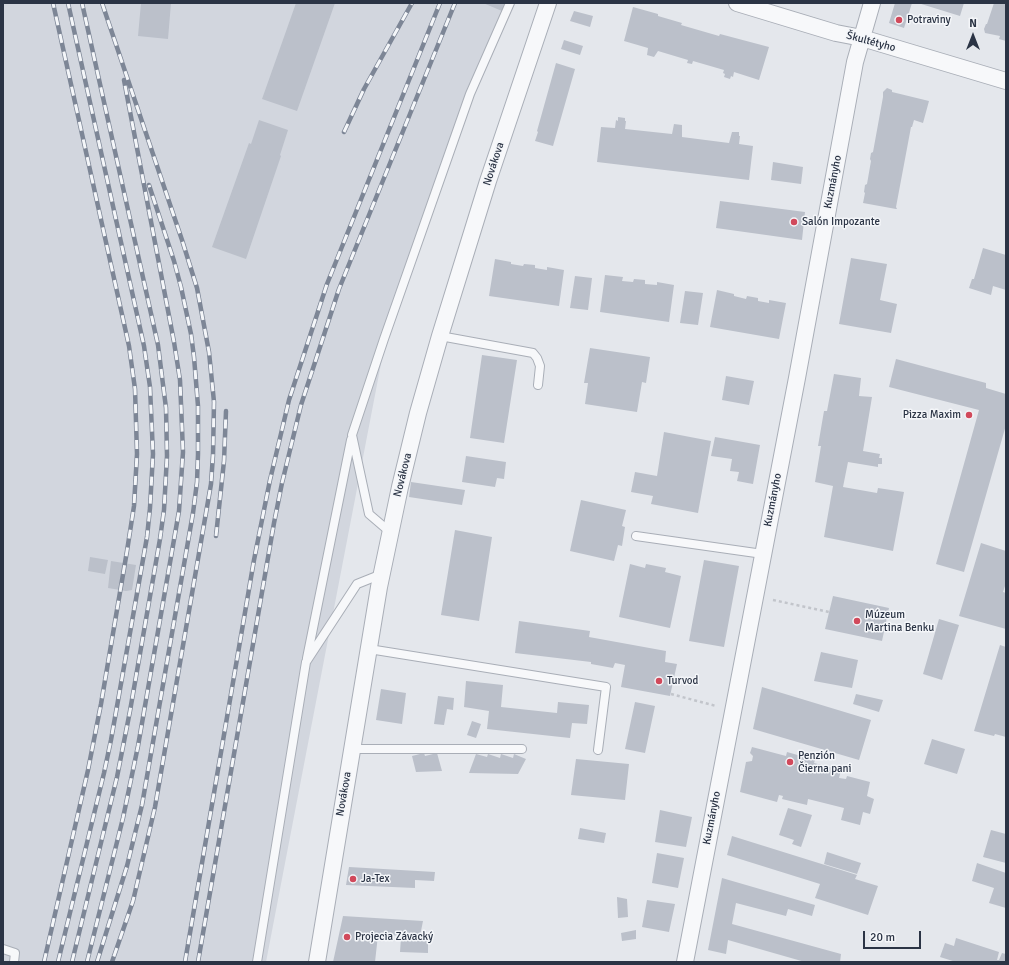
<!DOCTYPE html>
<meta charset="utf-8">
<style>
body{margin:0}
#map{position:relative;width:1009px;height:965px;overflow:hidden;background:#e4e7ec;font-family:Signika,sans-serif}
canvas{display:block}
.frame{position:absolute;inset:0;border:4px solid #2b3445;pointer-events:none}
.north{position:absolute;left:953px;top:16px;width:40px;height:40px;-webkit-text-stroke:3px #f4f6f9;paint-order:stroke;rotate:0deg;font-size:11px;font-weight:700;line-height:16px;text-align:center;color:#2b3445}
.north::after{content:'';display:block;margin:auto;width:14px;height:18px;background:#2b3445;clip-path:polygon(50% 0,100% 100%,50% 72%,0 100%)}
.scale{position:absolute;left:863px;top:931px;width:58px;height:18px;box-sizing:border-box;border:2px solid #2b3445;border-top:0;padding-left:5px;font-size:12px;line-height:14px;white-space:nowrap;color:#2b3445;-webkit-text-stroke:3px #f4f6f9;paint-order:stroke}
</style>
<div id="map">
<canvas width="1009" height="965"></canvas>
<div class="frame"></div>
<div class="north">N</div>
<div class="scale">20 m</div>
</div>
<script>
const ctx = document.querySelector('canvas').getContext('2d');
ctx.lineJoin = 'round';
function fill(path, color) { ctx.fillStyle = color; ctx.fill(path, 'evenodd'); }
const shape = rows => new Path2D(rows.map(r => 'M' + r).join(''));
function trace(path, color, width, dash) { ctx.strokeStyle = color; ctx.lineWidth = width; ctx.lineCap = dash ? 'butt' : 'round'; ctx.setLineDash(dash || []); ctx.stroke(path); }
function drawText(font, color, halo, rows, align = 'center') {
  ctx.font = font + ' Signika,sans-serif'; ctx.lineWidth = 3; ctx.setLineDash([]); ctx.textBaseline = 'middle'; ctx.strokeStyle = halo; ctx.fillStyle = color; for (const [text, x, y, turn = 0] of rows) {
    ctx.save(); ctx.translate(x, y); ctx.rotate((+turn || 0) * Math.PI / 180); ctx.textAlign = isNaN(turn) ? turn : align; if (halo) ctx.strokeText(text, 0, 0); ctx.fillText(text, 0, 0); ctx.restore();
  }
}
const built = shape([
 [3,3,507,3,385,343,266,962,3,962]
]);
const building = shape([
 [141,3,171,3,168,39,138,36],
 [296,3,335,3,297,111,262,99],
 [483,3,505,3,502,11],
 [895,3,912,3,904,28,889,23],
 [918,3,964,3,960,16],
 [994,3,1006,3,1006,41,999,39,1000,36,985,33,984,29,986,24,987,24],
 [633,7,658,14,658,16,682,23,681,25,719,36,720,34,769,47,759,80,734,72,733,77,731,76,730,79,724,77,725,74,723,73,724,70,693,61,692,64,687,63,688,60,658,51,654,57,647,55,648,48,624,41],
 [574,11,593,16,590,27,570,21],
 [564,40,583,46,580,55,561,49],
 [556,63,575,69,553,146,535,141,538,132,537,131],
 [887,88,892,90,892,92,929,101,923,123,914,120,912,127,911,127,896,207,897,209,896,209,863,203,865,193,864,192,865,185,867,184,871,161,870,159,871,153,873,152,883,97,883,92],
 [618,117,625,118,625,121,626,121,625,129,672,134,674,124,682,125,682,137,729,143,732,132,739,132,739,136,740,136,739,144,753,146,749,180,597,162,601,127,615,128,616,120,618,121],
 [259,120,288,130,280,155,281,156,246,259,212,247,249,143,251,144],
 [773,162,803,167,801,184,771,180],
 [720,201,805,212,802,240,716,228],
 [983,248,1006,255,1006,290,993,286,991,295,969,288,972,279,974,279],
 [851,258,887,264,880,300,897,304,891,333,839,324],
 [495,259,511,262,511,264,523,266,524,264,535,265,535,268,547,270,547,267,564,270,559,306,489,296],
 [605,275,623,277,622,281,633,282,634,279,645,280,645,284,657,285,657,282,674,285,669,322,600,312],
 [575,276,592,278,588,310,570,308],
 [717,290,734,294,734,296,746,299,747,296,758,298,758,301,769,303,769,300,786,303,779,339,710,327],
 [685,291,703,293,698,325,680,323],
 [590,348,650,357,646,383,642,382,637,412,585,404,588,383,584,383],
 [482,355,517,360,504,443,470,438],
 [896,359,986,383,986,388,1006,394,1006,425,964,572,936,564,979,410,889,387],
 [834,374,861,378,859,396,872,397,863,451,880,454,879,458,882,458,882,464,878,464,878,467,848,462,843,487,877,493,878,488,904,492,893,551,824,537,833,486,815,482,821,446,818,446,824,411,827,411],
 [726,376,754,381,749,405,722,400],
 [664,432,711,441,698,513,651,504,653,496,631,492,635,472,657,476],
 [715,437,760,445,753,484,737,481,739,472,730,471,732,459,711,456],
 [466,456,506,462,504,479,497,478,495,487,462,482],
 [411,482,465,490,462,505,409,497],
 [581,500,626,510,622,526,625,527,622,546,618,545,614,561,570,551],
 [455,530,492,537,479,621,441,615],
 [981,543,1006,551,1006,583,1003,592,1006,593,1006,629,959,616],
 [90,557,108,560,105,574,88,571],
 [704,560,739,566,724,647,689,641],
 [111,561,136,565,132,590,126,591,108,588],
 [630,564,645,568,646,564,666,568,665,572,681,576,670,628,619,617],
 [833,596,889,608,882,641,825,629],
 [939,619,959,625,942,680,923,674],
 [519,621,590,631,589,637,666,651,665,662,677,664,670,696,621,687,625,665,615,663,613,668,591,664,591,662,515,653],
 [1000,645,1006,647,1006,737,995,734,994,736,974,731],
 [821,652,858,660,852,688,814,681],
 [466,681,503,685,501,707,557,713,558,702,589,705,587,724,572,723,570,738,487,729,489,711,464,707],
 [762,687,871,720,859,760,753,729],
 [381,689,406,693,402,724,376,720],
 [856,694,883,700,879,712,853,704],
 [438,696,454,698,453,710,447,709,444,725,434,724],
 [635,702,655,706,645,753,625,749],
 [472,721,481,724,476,738,467,735],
 [932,739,965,749,957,774,924,764],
 [752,747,786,756,787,752,815,760,814,763,841,770,839,778,846,779,847,776,870,782,867,796,874,799,870,814,863,812,860,825,841,820,844,808,808,799,807,805,782,799,783,796,779,795,777,802,740,792,746,762,752,761,753,756,750,753],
 [424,753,425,756,437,753,442,771,416,772,412,756],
 [476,754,487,757,488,754,500,758,501,754,513,758,514,754,526,759,518,774,469,773],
 [576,759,629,764,625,800,571,795],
 [788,808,812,815,801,847,792,844,794,840,779,835],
 [660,810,692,817,686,847,655,842],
 [580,828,606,833,604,843,578,839],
 [991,830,1006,834,1006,863,983,857],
 [732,836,857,875,855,879,878,886,868,915,815,898,820,884,727,855],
 [827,852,861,863,857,874,824,864],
 [657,853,684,858,678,888,652,883],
 [977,863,1006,873,1006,908,989,903,994,888,972,881],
 [349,867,435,872,434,881,415,880,415,888,346,885],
 [722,878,815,905,812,916,788,909,786,916,736,903,732,924,841,954,840,962,805,962,728,940,726,954,708,950],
 [617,897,627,899,628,917,618,918],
 [647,900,675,904,669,932,642,927],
 [343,916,423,921,420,936,378,935,375,962,333,962],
 [636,930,636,939,622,941,621,933],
 [401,938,428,939,428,953,400,952],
 [956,938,999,952,997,960,999,960,1002,953,1006,954,1006,962,956,962,940,957,945,943,954,946]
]);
const path = shape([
 [773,600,829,612],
 [671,694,716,706]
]);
const lane = shape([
 [440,336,533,353,537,358,540,366,538,385],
 [390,532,369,514,352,435,384,339,470,94,510,3],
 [636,536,763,554],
 [369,649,606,687,598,750],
 [307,658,351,440],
 [352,749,522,749],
 [3,949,15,953,14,962],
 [257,962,306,662,357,584,382,574]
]);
const street = shape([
 [737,3,836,33,862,38,1006,81],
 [317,962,379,587,400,487,418,413,440,336,488,181,548,3],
 [685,962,797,378,855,62,872,3]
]);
const rail = shape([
 [102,3,182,240,197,288,209,352,214,402,213,455,211,484,155,807,133,901,112,962],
 [344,132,364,89,412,3],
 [216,536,224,461,226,411],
 [44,962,88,770,101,704,127,551,134,506,137,454,135,389,129,346,53,3],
 [58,962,104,773,111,740,147,537,150,508,153,454,150,387,144,346,68,3],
 [72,962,117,777,130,711,160,539,164,510,167,456,166,408,158,345,82,3],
 [87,962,123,818,138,746,179,511,183,452,180,380,174,342,124,80],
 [97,962,127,866,142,805,193,513,197,482,198,454,198,406,194,357,191,334,181,287,174,261,149,185],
 [185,962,254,560,270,480,289,400,327,284,440,3],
 [198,962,274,523,282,483,301,405,339,289,455,3]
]);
const markers = [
 [899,20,4,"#d1495b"],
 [794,222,4,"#d1495b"],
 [969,415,4,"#d1495b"],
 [857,621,4,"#d1495b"],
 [659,681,4,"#d1495b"],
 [790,762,4,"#d1495b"],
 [353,879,4,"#d1495b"],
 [347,937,4,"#d1495b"]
];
const poiNames = [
 ["Potraviny",907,20],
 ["Salón Impozante",802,222],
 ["Pizza Maxim",961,415,"right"],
 ["Múzeum",865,615],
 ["Martina Benku",865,628],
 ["Turvod",667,681],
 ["Penzión",798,756],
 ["Čierna pani",798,769],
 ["Ja-Tex",361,879],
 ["Projecia Závacký",355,937]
];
const streetNames = [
 ["Škultétyho",871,42,15],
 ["Novákova",494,164,-72],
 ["Kuzmányho",833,182,-79],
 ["Novákova",403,475,-76],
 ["Kuzmányho",773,500,-79],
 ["Novákova",344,794,-80],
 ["Kuzmányho",712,818,-79]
];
fill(built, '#d2d6de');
fill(building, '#bbc0ca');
trace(lane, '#a9aeb7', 10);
trace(street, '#a9aeb7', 18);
trace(path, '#c2c5cb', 2.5, [3, 3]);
trace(lane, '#f7f8fa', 8);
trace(street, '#f7f8fa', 16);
trace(rail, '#7d8696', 4.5);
trace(rail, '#f4f6f9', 3, [9]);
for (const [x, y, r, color] of markers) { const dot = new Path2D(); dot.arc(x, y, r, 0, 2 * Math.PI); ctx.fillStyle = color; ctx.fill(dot); trace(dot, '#f4f6f9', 1.5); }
drawText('11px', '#2b3445', '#f4f6f9', poiNames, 'left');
drawText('11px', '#2b3445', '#f4f6f9', streetNames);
</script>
